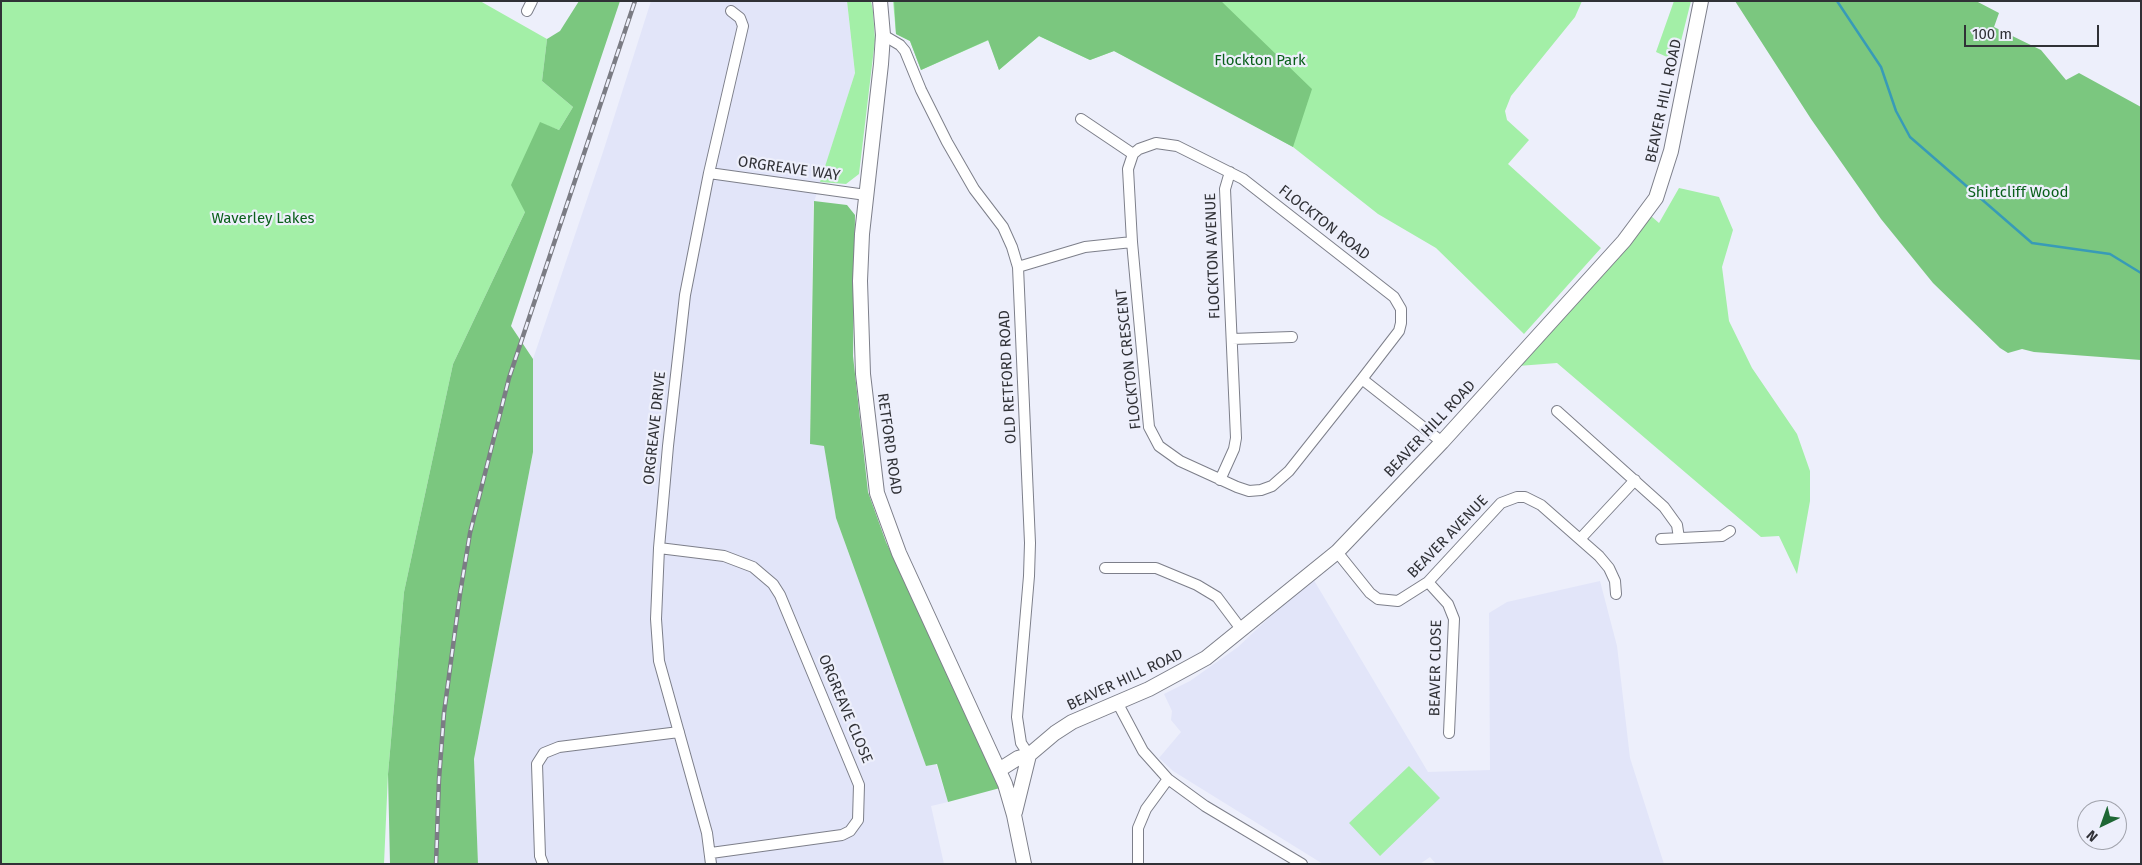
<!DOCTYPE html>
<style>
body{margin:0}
#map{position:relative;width:2142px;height:865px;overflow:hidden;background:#edeffb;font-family:"Fira Sans",sans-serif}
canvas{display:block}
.frame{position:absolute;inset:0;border:2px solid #303136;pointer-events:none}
.north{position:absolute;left:2077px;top:800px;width:50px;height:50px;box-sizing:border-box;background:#edeffb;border:1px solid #a1a3ac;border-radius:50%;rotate:222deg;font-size:14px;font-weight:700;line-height:20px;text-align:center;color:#303136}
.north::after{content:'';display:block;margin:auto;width:18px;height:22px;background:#1e6734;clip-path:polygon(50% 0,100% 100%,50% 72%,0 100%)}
.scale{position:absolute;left:1964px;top:25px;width:135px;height:22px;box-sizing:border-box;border:2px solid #303136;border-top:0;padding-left:6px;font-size:15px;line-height:18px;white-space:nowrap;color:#303136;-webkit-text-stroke:4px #edeffb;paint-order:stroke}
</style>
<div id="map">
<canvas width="2142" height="865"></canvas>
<div class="frame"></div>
<div class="north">N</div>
<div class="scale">100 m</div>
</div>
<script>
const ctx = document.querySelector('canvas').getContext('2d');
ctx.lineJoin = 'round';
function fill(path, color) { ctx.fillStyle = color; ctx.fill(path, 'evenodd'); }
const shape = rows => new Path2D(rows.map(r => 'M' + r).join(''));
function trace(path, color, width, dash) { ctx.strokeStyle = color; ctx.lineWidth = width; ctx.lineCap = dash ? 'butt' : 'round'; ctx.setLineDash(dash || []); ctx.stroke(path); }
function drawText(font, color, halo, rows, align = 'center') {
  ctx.font = font + ' "Fira Sans",sans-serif'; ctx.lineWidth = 4.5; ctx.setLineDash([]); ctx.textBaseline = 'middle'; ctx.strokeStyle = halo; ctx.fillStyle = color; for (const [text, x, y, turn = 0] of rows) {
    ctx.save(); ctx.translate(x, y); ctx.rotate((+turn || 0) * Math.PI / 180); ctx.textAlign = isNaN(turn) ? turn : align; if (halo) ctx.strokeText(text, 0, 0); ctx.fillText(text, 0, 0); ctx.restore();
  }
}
const built = shape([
 [651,1,847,1,855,73,813,205,810,444,824,446,836,518,926,766,936,764,948,802,931,806,944,864,478,864,474,759,533,452,533,359,603,152],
 [1312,577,1428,772,1490,770,1489,613,1507,602,1600,581,1617,646,1630,758,1664,864,1436,864,1430,857,1420,864,1323,864,1173,771,1159,758,1181,732,1171,720,1172,711,1164,694,1190,681,1238,647]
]);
const green = shape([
 [1,1,480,1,547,39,542,81,573,107,559,130,540,123,525,212,453,364,404,592,388,774,384,864,1,864],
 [847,1,871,1,873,11,875,40,859,174,846,184,820,182,855,73],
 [893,1,1582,1,1575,17,1511,96,1505,111,1507,120,1529,140,1508,164,1601,248,1524,334,1436,248,1378,214,1293,147,1164,76,1114,51,1090,60,1039,36,999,70,989,40,921,70,910,41,896,34],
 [1674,1,1691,1,1676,61,1656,52],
 [1679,188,1719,197,1733,230,1722,267,1729,321,1752,368,1797,434,1810,471,1810,501,1797,574,1779,536,1761,537,1557,363,1518,366,1651,216,1659,223],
 [1409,766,1440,798,1380,856,1349,823]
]);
const forest = shape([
 [579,1,620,1,511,326,533,359,533,452,474,759,478,864,390,864,388,774,404,592,453,364,525,212,511,185,540,122,559,130,573,107,542,81,547,39,560,31],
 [894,1,1221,1,1312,89,1293,147,1114,51,1090,60,1039,36,999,70,988,40,921,70,910,41,896,34],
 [1735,1,1976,1,1999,13,1994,27,2041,50,2066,80,2079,73,2141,107,2141,360,2034,352,2022,349,2008,353,2000,348,1933,283,1881,219,1811,119],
 [814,201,847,205,855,215,853,356,868,492,886,542,1000,788,948,802,937,764,926,766,836,518,824,446,810,444]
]);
const stream = shape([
 [1837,1,1881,67,1896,111,1910,137,2032,243,2110,254,2141,273]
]);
const minor = shape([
 [527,11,532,1],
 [883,35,900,45,905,51,921,90,947,142,974,189,1003,227,1012,247,1018,267,1030,543,1029,576,1017,717,1021,743,1029,755],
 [1081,119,1133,154],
 [1156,143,1177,146,1243,179,1394,297,1401,309,1401,323,1399,331,1362,379,1289,471,1272,486,1261,490,1249,491,1237,487,1180,461,1159,446,1149,427,1132,242,1128,169,1133,154,1139,149,1156,143],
 [709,173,866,195],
 [1018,267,1085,247,1132,242],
 [1232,339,1292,337],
 [1362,379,1442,442],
 [1557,411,1664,507,1677,525,1679,538],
 [1220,480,1234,449,1236,438,1225,189,1230,172],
 [1581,538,1635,480],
 [1661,539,1722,536,1730,531],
 [659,548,724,556,753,567,773,584,780,595,859,785,858,820,850,831,842,835,711,853],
 [1337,552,1370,593,1378,599,1398,601,1428,582,1501,503,1517,497,1525,497,1541,505,1599,556,1609,568,1615,581,1616,594],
 [1105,568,1156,568,1197,585,1217,597,1241,629],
 [1428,582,1448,604,1454,619,1449,733],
 [1117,702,1143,751,1168,779,1205,806,1302,864],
 [543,864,540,856,537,764,544,753,559,747,679,732],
 [711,864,707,833,659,661,656,619,659,548,668,446,685,295,709,173,743,26,740,18,731,11],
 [1138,864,1138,828,1146,809,1168,779]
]);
const secondary = shape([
 [880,1,883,35,881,64,862,234,860,281,863,374,877,493,899,553,1005,784,1014,815,1024,864],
 [999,770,1018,758,1029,755,1055,733,1072,722,1149,689,1206,658,1337,552,1442,442,1624,241,1656,198,1671,151,1701,1],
 [1015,812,1029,755]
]);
const rail = shape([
 [436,864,439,779,444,713,460,594,470,533,509,378,635,1]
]);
const parkNames = [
 ["Flockton Park",1260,61],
 ["Shirtcliff Wood",2018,193],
 ["Waverley Lakes",263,219]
];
const streetNames = [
 ["BEAVER HILL ROAD",1664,101,-78],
 ["ORGREAVE WAY",789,169,8],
 ["FLOCKTON ROAD",1324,223,38],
 ["FLOCKTON AVENUE",1213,256,-92],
 ["FLOCKTON CRESCENT",1129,359,-96],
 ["OLD RETFORD ROAD",1008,377,-93],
 ["ORGREAVE DRIVE",655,428,-84],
 ["BEAVER HILL ROAD",1430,429,-47],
 ["RETFORD ROAD",889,444,82],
 ["BEAVER AVENUE",1448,537,-46],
 ["BEAVER CLOSE",1436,668,-89],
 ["BEAVER HILL ROAD",1125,680,-25],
 ["ORGREAVE CLOSE",845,709,67]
];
fill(built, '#e2e5f9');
fill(green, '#a3efa7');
fill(forest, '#7bc77f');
trace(stream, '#389bb7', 2.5);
trace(minor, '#7d7f8a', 12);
trace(secondary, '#7d7f8a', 16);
trace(minor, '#fff', 10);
trace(secondary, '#fff', 14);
trace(rail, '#7b7c84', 4.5);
trace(rail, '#edeffb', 2.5, [8]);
drawText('15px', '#0a5f1b', '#edeffb', parkNames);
drawText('15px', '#303136', '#edeffb', streetNames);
</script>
